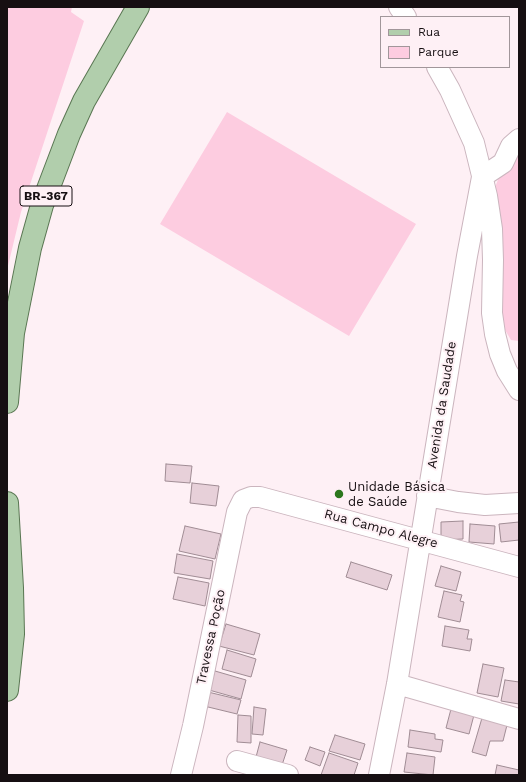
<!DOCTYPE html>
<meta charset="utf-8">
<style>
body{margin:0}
#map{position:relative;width:526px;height:782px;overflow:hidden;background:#fef0f5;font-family:"Work Sans",sans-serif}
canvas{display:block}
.frame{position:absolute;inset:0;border:8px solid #160f12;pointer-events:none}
.legend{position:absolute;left:380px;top:16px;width:130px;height:52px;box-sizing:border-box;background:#fef0f5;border:1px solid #a1969a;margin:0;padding:5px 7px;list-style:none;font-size:12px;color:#160f12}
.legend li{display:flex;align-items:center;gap:8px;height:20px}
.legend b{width:20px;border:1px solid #a1969a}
</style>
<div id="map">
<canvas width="526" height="782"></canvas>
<div class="frame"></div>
<ul class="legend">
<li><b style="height:5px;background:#b1ceac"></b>Rua</li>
<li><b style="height:11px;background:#fdcce0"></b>Parque</li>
</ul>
</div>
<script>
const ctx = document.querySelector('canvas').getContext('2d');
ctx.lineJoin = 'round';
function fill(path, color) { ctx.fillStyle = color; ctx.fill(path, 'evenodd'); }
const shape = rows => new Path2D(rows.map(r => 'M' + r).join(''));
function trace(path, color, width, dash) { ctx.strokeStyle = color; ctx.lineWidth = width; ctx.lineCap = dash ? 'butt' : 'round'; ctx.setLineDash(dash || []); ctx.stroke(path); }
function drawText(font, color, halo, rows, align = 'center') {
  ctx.font = font + ' "Work Sans",sans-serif'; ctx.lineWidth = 4; ctx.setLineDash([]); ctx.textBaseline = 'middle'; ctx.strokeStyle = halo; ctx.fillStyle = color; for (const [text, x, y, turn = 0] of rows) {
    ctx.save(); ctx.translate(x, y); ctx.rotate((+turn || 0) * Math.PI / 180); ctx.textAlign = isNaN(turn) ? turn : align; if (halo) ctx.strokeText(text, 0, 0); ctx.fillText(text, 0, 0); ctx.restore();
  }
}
const green = shape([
 [7,7,72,7,71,12,84,21,21,212,7,270],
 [227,112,416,224,349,336,160,224],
 [519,152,519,341,511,340,496,315,493,193,500,174]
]);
const building = shape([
 [166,464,192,466,190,483,165,481,166,464],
 [192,483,219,486,216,506,190,503,192,483],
 [463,521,463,539,441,540,441,522,463,521],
 [519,522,519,540,501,542,499,524,519,522],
 [470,524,495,526,494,544,469,542,470,524],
 [185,526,221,534,215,559,179,551,185,526],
 [177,554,213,561,210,579,174,573,177,554],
 [351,562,392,575,387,590,346,577,351,562],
 [441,566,461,572,456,591,435,586,441,566],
 [178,577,209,583,205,606,173,599,178,577],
 [444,591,462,595,460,601,464,602,460,622,438,617,444,591],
 [226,624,260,634,254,655,219,646,226,624],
 [445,626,469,630,467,639,472,639,470,651,442,646,445,626],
 [227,650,256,659,251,677,222,669,227,650],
 [483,664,504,668,498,697,477,693,483,664],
 [215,671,246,680,241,699,209,690,215,671],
 [505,680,519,682,519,704,501,701,505,680],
 [208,692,241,700,237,714,204,706,208,692],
 [254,707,266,709,263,735,252,734,254,707],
 [451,709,474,715,469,734,446,728,451,709],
 [238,715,251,716,251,743,237,742,238,715],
 [482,718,507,725,503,741,490,741,486,756,472,752,482,718],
 [410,730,435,734,435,739,443,740,441,752,408,747,410,730],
 [335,735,365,744,360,760,329,751,335,735],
 [260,742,287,750,282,765,256,757,260,742],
 [310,747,325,752,320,766,305,760,310,747],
 [329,753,358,763,354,775,321,775,329,753],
 [407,753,435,757,433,775,404,772,407,753],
 [497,765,519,770,519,775,495,775,497,765]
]);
const minor = shape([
 [399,7,406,17],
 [437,67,450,90,474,143,487,196,492,229,493,260,492,313,495,334,500,354,507,371,519,390],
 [427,496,458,502,485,505,519,503],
 [397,684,519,719],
 [237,761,288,775],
 [181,775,193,726,237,512,243,500,251,497,260,497,519,567],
 [379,775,397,684,467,256,482,177,503,163,511,146,519,139]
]);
const primary = shape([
 [7,402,13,333,30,248,42,205,69,134,84,101,138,7],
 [7,503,12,588,13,634,7,690]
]);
const markers = [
 [339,494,5,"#2c771d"]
];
const shields = [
 [46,196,52]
];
const shieldNames = [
 ["BR-367",46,196]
];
const streetNames = [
 ["Avenida da Saudade",442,405,-81],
 ["Rua Campo Alegre",381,529,15],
 ["Travessa Poção",211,637,-78]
];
const poiNames = [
 ["Unidade Básica",348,487],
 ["de Saúde",348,502]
];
fill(green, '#fdcce0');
fill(building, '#e7d0d9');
trace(building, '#a08c94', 1);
trace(minor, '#cbb5be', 22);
trace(primary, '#597652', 24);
trace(minor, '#fff', 20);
trace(primary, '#b1ceac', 22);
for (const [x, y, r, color] of markers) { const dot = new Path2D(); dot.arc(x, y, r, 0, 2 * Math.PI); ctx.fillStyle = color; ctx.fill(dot); trace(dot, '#fef0f5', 1.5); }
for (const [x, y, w] of shields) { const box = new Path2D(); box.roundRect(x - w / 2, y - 10, w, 20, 3); ctx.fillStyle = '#fef0f5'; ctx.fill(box); trace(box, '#160f12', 1); }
drawText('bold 12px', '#160f12', null, shieldNames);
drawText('13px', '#160f12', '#fef0f5', streetNames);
drawText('13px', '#160f12', '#fef0f5', poiNames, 'left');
</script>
